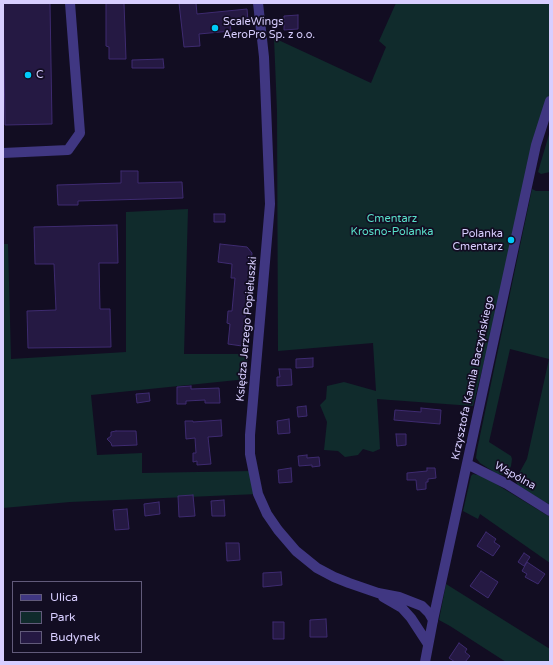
<!DOCTYPE html>
<meta charset="utf-8">
<style>
body{margin:0}
#map{position:relative;width:553px;height:665px;overflow:hidden;background:#120d22;font-family:"Varela Round",sans-serif}
canvas{display:block}
.frame{position:absolute;inset:0;border:4px solid #d8ceff;pointer-events:none}
.legend{position:absolute;left:12px;top:581px;width:130px;height:72px;box-sizing:border-box;background:#120d22;border:1px solid #615a7a;margin:0;padding:5px 7px;list-style:none;font-size:12px;color:#d8ceff}
.legend li{display:flex;align-items:center;gap:8px;height:20px}
.legend b{width:20px;border:1px solid #615a7a}
</style>
<div id="map">
<canvas width="553" height="665"></canvas>
<div class="frame"></div>
<ul class="legend">
<li><b style="height:5px;background:#403782"></b>Ulica</li>
<li><b style="height:11px;background:#102b2c"></b>Park</li>
<li><b style="height:11px;background:#251943"></b>Budynek</li>
</ul>
</div>
<script>
const ctx = document.querySelector('canvas').getContext('2d');
ctx.lineJoin = 'round';
function fill(path, color) { ctx.fillStyle = color; ctx.fill(path, 'evenodd'); }
const shape = rows => new Path2D(rows.map(r => 'M' + r).join(''));
function trace(path, color, width, dash) { ctx.strokeStyle = color; ctx.lineWidth = width; ctx.lineCap = dash ? 'butt' : 'round'; ctx.setLineDash(dash || []); ctx.stroke(path); }
function drawText(font, color, halo, rows, align = 'center') {
  ctx.font = font + ' "Varela Round",sans-serif'; ctx.lineWidth = 3.5; ctx.setLineDash([]); ctx.textBaseline = 'middle'; ctx.strokeStyle = halo; ctx.fillStyle = color; for (const [text, x, y, turn = 0] of rows) {
    ctx.save(); ctx.translate(x, y); ctx.rotate((+turn || 0) * Math.PI / 180); ctx.textAlign = isNaN(turn) ? turn : align; if (halo) ctx.strokeText(text, 0, 0); ctx.fillText(text, 0, 0); ctx.restore();
  }
}
const green = shape([
 [396,3,550,3,550,101,473,406,377,399,380,449,373,452,363,449,358,455,345,457,338,451,324,450,327,422,320,405,326,399,327,386,344,382,376,391,373,343,278,351,277,111,274,38,371,83,386,47,379,41],
 [550,131,550,172,541,174,538,172],
 [532,189,536,191,550,191,550,505,519,487,516,482,517,477,527,459,549,359,510,349,489,442,511,456,512,459,511,466,509,470,504,475,497,474,480,463,476,458,477,450],
 [188,209,184,354,248,354,247,379,91,395,97,455,142,453,142,473,253,471,258,494,70,502,3,508,3,244,8,244,11,359,126,352,126,212],
 [473,474,483,476,550,517,550,563,480,514,478,519,463,511,471,476],
 [446,584,550,649,550,658,548,662,506,662,450,626,439,620]
]);
const building = shape([
 [3,3,50,3,52,124,5,125,3,3],
 [106,3,124,3,126,59,109,59,109,47,106,46,106,3],
 [179,3,196,3,197,14,247,9,248,21,230,23,231,31,199,34,200,46,184,47,179,3],
 [298,15,298,29,284,30,284,16,298,15],
 [163,59,164,68,132,68,132,60,163,59],
 [121,171,138,171,138,183,182,182,183,198,78,201,78,205,58,205,57,185,121,183,121,171],
 [214,214,225,214,225,222,214,222,214,214],
 [117,225,118,263,99,263,100,309,110,309,111,347,28,348,27,311,56,310,54,264,35,264,34,227,117,225],
 [220,244,247,247,252,253,242,346,228,344,230,324,227,323,228,311,232,311,235,278,231,278,232,264,218,262,220,244],
 [313,358,313,367,296,368,296,359,313,358],
 [279,369,291,369,292,385,277,386,277,377,280,377,279,369],
 [191,386,191,389,219,388,220,403,205,403,205,400,186,401,186,404,177,404,177,387,191,386],
 [149,393,150,401,137,403,136,394,149,393],
 [306,406,307,416,298,417,297,407,306,406],
 [421,408,441,410,440,424,394,420,395,410,421,412,421,408],
 [289,419,290,433,278,434,277,421,289,419],
 [221,420,222,436,208,437,211,464,197,465,197,461,193,462,193,453,196,453,195,438,186,439,185,421,193,421,193,422,221,420],
 [116,431,136,431,137,445,112,446,111,443,107,439,111,436,111,432,116,431],
 [396,434,406,434,406,445,397,446,396,434],
 [307,455,307,458,319,457,320,466,312,467,312,465,299,466,298,456,307,455],
 [291,468,292,482,279,483,278,470,291,468],
 [427,468,435,468,436,478,428,479,428,482,426,482,426,489,417,490,416,480,407,480,407,473,427,471,427,468],
 [193,495,195,516,179,517,178,496,193,495],
 [224,500,225,516,212,516,211,501,224,500],
 [159,502,160,514,145,516,144,504,159,502],
 [127,509,129,529,115,530,113,510,127,509],
 [486,532,496,539,494,542,500,546,493,556,477,546,486,532],
 [226,543,239,543,240,560,227,561,226,543],
 [524,553,530,557,524,566,518,562,524,553],
 [527,562,545,574,538,584,525,577,527,574,522,571,527,562],
 [481,571,498,582,488,598,470,586,481,571],
 [281,572,282,585,263,587,263,573,281,572],
 [326,619,327,637,310,637,310,620,326,619],
 [273,622,284,622,284,639,273,639,273,622],
 [459,643,467,649,465,652,470,656,465,662,455,662,449,658,459,643]
]);
const minor = shape([
 [3,153,68,150,80,133,70,3],
 [467,464,507,484,550,511],
 [433,620,536,145,550,101]
]);
const tertiary = shape([
 [258,3,264,57,270,204,250,435,250,454,258,494,267,514,278,530,296,551,317,568,334,577,349,583,378,593,399,597,422,606,429,613,433,620],
 [383,597,402,608,411,618,428,644],
 [425,662,433,620]
]);
const markers = [
 [215,28,4,"#00cbf9"],
 [28,75,4,"#00cbf9"],
 [511,240,4,"#00cbf9"]
];
const poiNames = [
 ["ScaleWings",223,22],
 ["AeroPro Sp. z o.o.",223,35],
 ["C",36,75],
 ["Polanka",503,234,"right"],
 ["Cmentarz",503,247,"right"]
];
const parkNames = [
 ["Cmentarz",392,219],
 ["Krosno-Polanka",392,232]
];
const streetNames = [
 ["Księdza Jerzego Popiełuszki",247,329,-85],
 ["Krzysztofa Kamila Baczyńskiego",473,378,-78],
 ["Wspólna",515,476,29]
];
fill(green, '#102b2c');
fill(building, '#251943');
trace(building, '#3e2b70', 1);
trace(minor, '#403782', 10);
trace(tertiary, '#403782', 10);
for (const [x, y, r, color] of markers) { const dot = new Path2D(); dot.arc(x, y, r, 0, 2 * Math.PI); ctx.fillStyle = color; ctx.fill(dot); trace(dot, '#120d22', 1.5); }
drawText('11px', '#d8ceff', '#120d22', poiNames, 'left');
drawText('11px', '#59e1ca', '#120d22', parkNames);
drawText('11px', '#d8ceff', '#120d22', streetNames);
</script>
